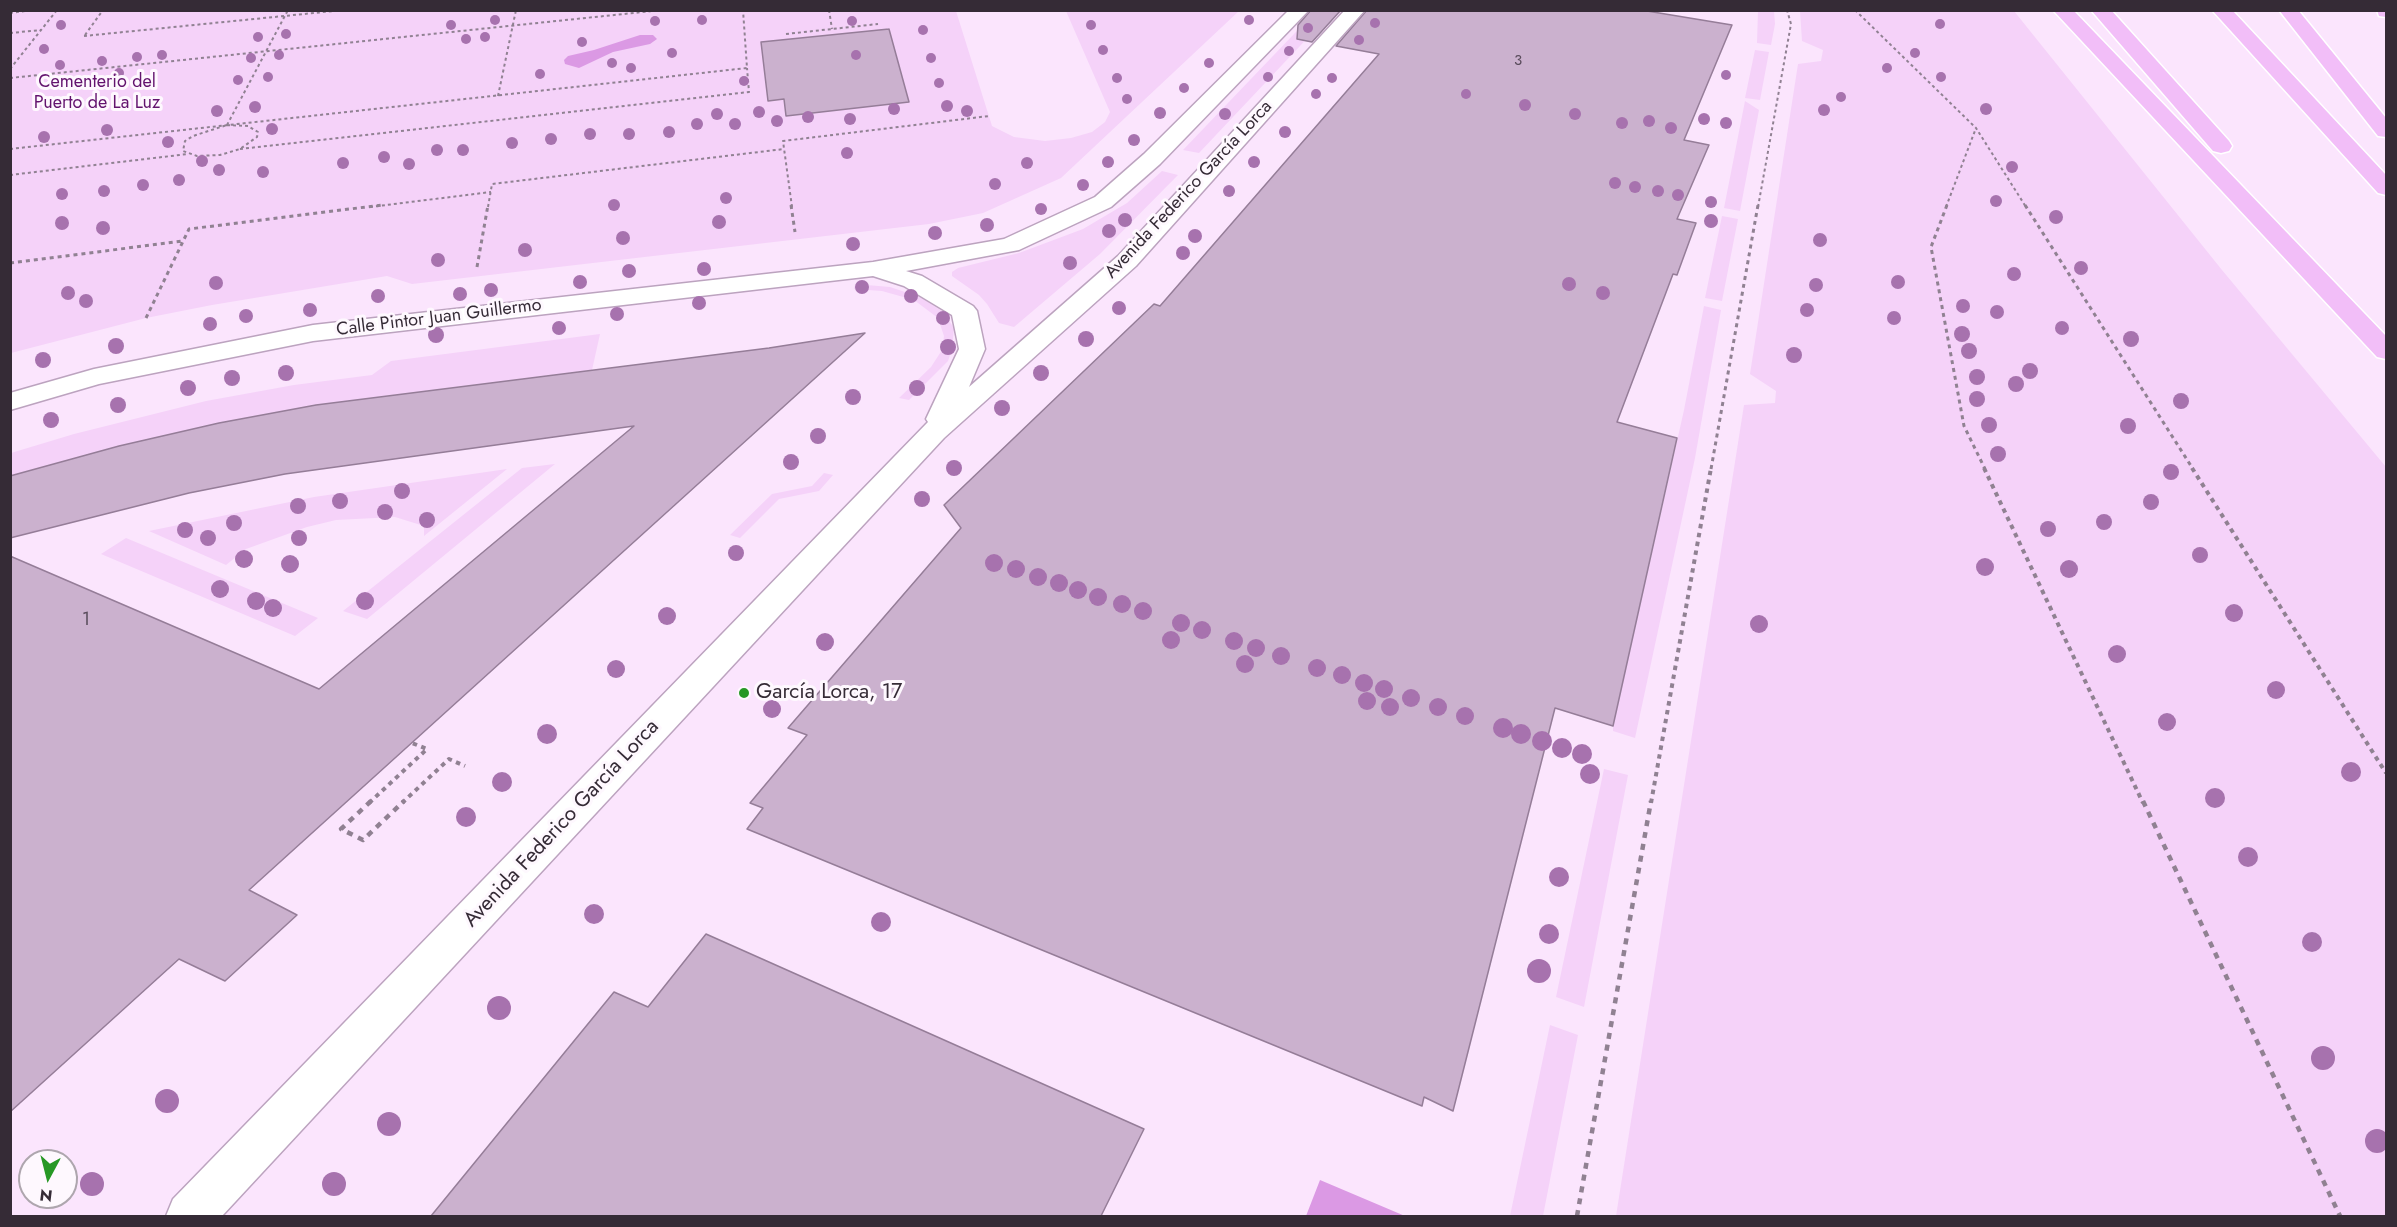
<!DOCTYPE html>
<meta charset="utf-8">
<style>
body{margin:0}
#map{position:relative;width:2397px;height:1227px;overflow:hidden;background:#fbe5fd;font-family:Jost,sans-serif}
canvas{display:block}
.frame{position:absolute;inset:0;border:12px solid #352b36;pointer-events:none}
.north{position:absolute;left:18px;top:1149px;width:60px;height:60px;box-sizing:border-box;background:#fef8fe;border:2px solid #aea6ae;border-radius:50%;rotate:187deg;font-size:16px;font-weight:700;line-height:24px;text-align:center;color:#352b36}
.north::after{content:'';display:block;margin:auto;width:21px;height:27px;background:#279825;clip-path:polygon(50% 0,100% 100%,50% 72%,0 100%)}
</style>
<div id="map">
<canvas width="2397" height="1227"></canvas>
<div class="frame"></div>
<div class="north">N</div>
</div>
<script>
const ctx = document.querySelector('canvas').getContext('2d');
ctx.lineJoin = 'round';
function fill(path, color) { ctx.fillStyle = color; ctx.fill(path, 'evenodd'); }
const shape = rows => new Path2D(rows.map(r => 'M' + r).join(''));
function trace(path, color, width, dash) { ctx.strokeStyle = color; ctx.lineWidth = width; ctx.lineCap = dash ? 'butt' : 'round'; ctx.setLineDash(dash || []); ctx.stroke(path); }
function drawText(font, color, halo, rows, align = 'center') {
  ctx.font = font + ' Jost,sans-serif'; ctx.lineWidth = 6; ctx.setLineDash([]); ctx.textBaseline = 'middle'; ctx.strokeStyle = halo; ctx.fillStyle = color; for (const [text, x, y, turn = 0] of rows) {
    ctx.save(); ctx.translate(x, y); ctx.rotate((+turn || 0) * Math.PI / 180); ctx.textAlign = isNaN(turn) ? turn : align; if (halo) ctx.strokeText(text, 0, 0); ctx.fillText(text, 0, 0); ctx.restore();
  }
}
const green = shape([
 [11,11,956,11,992,126,1014,137,1045,141,1071,138,1092,132,1105,122,1110,112,1066,11,1239,11,1061,178,983,213,929,224,412,284,387,276,212,305,146,318,11,353],
 [1316,11,1333,11,1199,153,1183,150],
 [1758,11,1774,11,1775,24,1771,45,1757,43],
 [1800,11,2014,11,2222,270,2386,467,2386,1216,1616,1216,1744,405,1775,403,1776,391,1750,374,1798,64,1821,61,1823,50,1802,41],
 [1755,50,1769,52,1760,100,1745,98],
 [1745,101,1759,110,1740,211,1724,208],
 [1162,171,1178,175,1100,254,1014,327,999,323,987,304,979,295,952,276,952,272,958,268,1019,253,1083,229,1127,203],
 [1722,216,1738,219,1722,301,1705,298],
 [855,284,890,287,920,297,942,311,954,328,952,349,948,361,909,400,899,398,931,367,942,350,944,336,938,318,914,300,882,291,854,289],
 [1704,306,1721,310,1695,458,1635,738,1613,731,1613,726,1684,410],
 [600,334,592,370,316,405,219,423,119,446,11,476,11,453,74,434,206,401,294,385,372,375,391,361],
 [555,464,367,619,343,611,522,468],
 [507,469,424,536,424,526,395,517,336,520,307,527,246,549,226,565,149,531,314,497],
 [824,473,833,475,819,491,779,499,740,538,730,535,772,494,812,486],
 [126,538,318,618,295,636,101,554],
 [1604,769,1628,775,1584,1007,1556,997],
 [1550,1025,1578,1035,1543,1216,1510,1216]
]);
const water = shape([
 [640,35,653,35,657,39,650,44,613,52,579,68,565,64,564,60,568,56,594,50],
 [1320,1180,1405,1216,1306,1216]
]);
const building = shape([
 [1311,10,1341,10,1312,42,1297,39,1298,25,1311,10],
 [1367,10,1641,10,1732,25,1684,140,1709,145,1677,219,1696,223,1677,275,1673,274,1617,422,1677,438,1613,726,1555,708,1453,1111,1424,1097,1422,1106,747,829,763,808,750,803,807,735,788,728,961,528,944,505,1154,304,1160,306,1379,54,1336,46,1367,10],
 [889,29,909,102,786,116,784,99,768,101,761,42,889,29],
 [865,333,249,890,297,915,225,981,179,959,10,1112,10,556,319,689,634,426,285,474,189,493,10,538,10,476,119,446,219,423,316,405,769,348,865,333],
 [706,934,1144,1129,1101,1216,431,1216,614,992,648,1007,706,934]
]);
const pathFar3 = shape([
 [829,10,832,29],
 [1855,10,1976,128,2026,207],
 [10,13,33,10],
 [10,33,41,30],
 [786,34,878,24],
 [85,35,103,10],
 [84,36,344,10],
 [10,69,57,10],
 [10,78,662,10],
 [498,96,516,10],
 [227,125,248,126,258,132,257,137,240,149,220,155,197,156,183,151,185,141,193,136,227,125],
 [227,125,288,10],
 [10,149,747,68,743,10],
 [240,149,749,92,747,68],
 [10,175,188,154],
 [370,207,491,192],
 [488,207,492,184,784,149],
 [792,207,783,141,989,116],
 [1758,207,1791,24,1787,10],
 [1946,207,1976,128]
]);
const pathFar2 = shape([
 [791,205,795,232],
 [1947,205,1931,247,1964,426,1985,469],
 [2025,205,2193,469],
 [10,263,183,241],
 [477,267,488,205],
 [146,318,189,229,382,205],
 [1711,469,1758,205]
]);
const pathFar1 = shape([
 [1984,468,2143,803],
 [2192,468,2386,773],
 [369,803,427,749,412,743],
 [402,803,449,759,465,766],
 [1651,803,1711,468]
]);
const path = shape([
 [371,801,341,829,363,840,404,801],
 [2143,801,2340,1216],
 [1577,1216,1651,801]
]);
const street = shape([
 [1289,10,1309,10,1160,164,1111,207,1019,250,906,271,922,276,973,306,977,311,985,349,969,387,1118,256,1345,10,1365,10,1136,266,944,438,222,1216,166,1216,173,1199,928,422,926,419,959,349,952,315,904,286,873,276,313,341,99,384,10,410,10,393,94,369,313,325,873,262,1004,239,1095,197,1144,154,1289,10]
]);
const highway = shape([
 [2053,10,2073,10,2386,336,2386,359,2377,357,2053,10],
 [2091,10,2111,10,2229,141,2232,146,2229,151,2221,153,2213,151,2091,10],
 [2212,10,2232,10,2386,175,2386,195,2378,193,2212,10],
 [2279,10,2298,10,2386,118,2386,137,2378,136,2279,10],
 [2377,10,2386,10,2386,17,2379,16,2377,10]
]);
const trees = [
 [495,20,5],
 [702,20,5],
 [1249,20,5],
 [655,21,5],
 [852,21,5],
 [1375,23,5],
 [1940,24,5],
 [61,25,5],
 [451,25,5],
 [1091,25,5],
 [1308,28,5],
 [923,30,5],
 [286,34,5],
 [258,37,5],
 [485,37,5],
 [466,39,5],
 [1359,40,5],
 [582,42,5],
 [44,49,5],
 [1103,50,5],
 [1289,51,5],
 [672,53,5],
 [1915,53,5],
 [162,55,5],
 [279,55,5],
 [856,55,5],
 [137,57,5],
 [251,58,5],
 [931,58,5],
 [102,61,5],
 [612,63,5],
 [1209,63,5],
 [60,65,5],
 [631,68,5],
 [1887,68,5],
 [119,73,5],
 [540,74,5],
 [1726,75,5],
 [268,77,5],
 [1268,77,5],
 [1941,77,5],
 [1117,78,5],
 [1332,78,5],
 [238,80,5],
 [744,81,5],
 [939,83,5],
 [1184,88,5],
 [1316,94,5],
 [1466,94,5],
 [1841,97,5],
 [1127,99,5],
 [1525,105,6],
 [947,106,6],
 [255,107,6],
 [894,109,6],
 [1986,109,6],
 [1824,110,6],
 [217,111,6],
 [967,111,6],
 [759,112,6],
 [1160,113,6],
 [717,114,6],
 [1225,114,6],
 [1575,114,6],
 [808,117,6],
 [850,119,6],
 [1704,119,6],
 [777,121,6],
 [1649,121,6],
 [1622,123,6],
 [1726,123,6],
 [697,124,6],
 [735,124,6],
 [1671,128,6],
 [272,129,6],
 [107,130,6],
 [669,132,6],
 [1285,132,6],
 [590,134,6],
 [629,134,6],
 [44,137,6],
 [551,139,6],
 [1134,140,6],
 [168,142,6],
 [512,143,6],
 [437,150,6],
 [463,150,6],
 [847,153,6],
 [384,157,6],
 [202,161,6],
 [1108,162,6],
 [1254,162,6],
 [343,163,6],
 [1027,163,6],
 [409,164,6],
 [2012,167,6],
 [219,170,6],
 [263,172,6],
 [179,180,6],
 [1615,183,6],
 [995,184,6],
 [143,185,6],
 [1083,185,6],
 [1635,187,6],
 [104,191,6],
 [1229,191,6],
 [1658,191,6],
 [62,194,6],
 [1678,195,6],
 [726,198,6],
 [1996,201,6],
 [1711,202,6],
 [614,205,6],
 [1041,209,6],
 [2056,217,7],
 [1125,220,7],
 [1711,221,7],
 [719,222,7],
 [62,223,7],
 [987,225,7],
 [103,228,7],
 [1109,231,7],
 [935,233,7],
 [1195,236,7],
 [623,238,7],
 [1820,240,7],
 [853,244,7],
 [525,250,7],
 [1183,253,7],
 [438,260,7],
 [1070,263,7],
 [2081,268,7],
 [704,269,7],
 [629,271,7],
 [2014,274,7],
 [580,282,7],
 [1898,282,7],
 [216,283,7],
 [1569,284,7],
 [1816,285,7],
 [862,287,7],
 [491,290,7],
 [68,293,7],
 [1603,293,7],
 [460,294,7],
 [378,296,7],
 [911,296,7],
 [86,301,7],
 [699,303,7],
 [1963,306,7],
 [1119,308,7],
 [310,310,7],
 [1807,310,7],
 [1997,312,7],
 [617,314,7],
 [246,316,7],
 [943,318,7],
 [1894,318,7],
 [210,324,7],
 [559,328,7],
 [2062,328,7],
 [1962,334,8],
 [436,335,8],
 [1086,339,8],
 [2131,339,8],
 [116,346,8],
 [948,347,8],
 [1969,351,8],
 [1794,355,8],
 [43,360,8],
 [2030,371,8],
 [286,373,8],
 [1041,373,8],
 [1977,377,8],
 [232,378,8],
 [2016,384,8],
 [188,388,8],
 [917,388,8],
 [853,397,8],
 [1977,399,8],
 [2181,401,8],
 [118,405,8],
 [1002,408,8],
 [51,420,8],
 [1989,425,8],
 [2128,426,8],
 [818,436,8],
 [1998,454,8],
 [791,462,8],
 [954,468,8],
 [2171,472,8],
 [402,491,8],
 [922,499,8],
 [340,501,8],
 [2151,502,8],
 [298,506,8],
 [385,512,8],
 [427,520,8],
 [2104,522,8],
 [234,523,8],
 [2048,529,8],
 [185,530,8],
 [208,538,8],
 [299,538,8],
 [736,553,8],
 [2200,555,8],
 [244,559,9],
 [994,563,9],
 [290,564,9],
 [1985,567,9],
 [1016,569,9],
 [2069,569,9],
 [1038,577,9],
 [1059,583,9],
 [220,589,9],
 [1078,590,9],
 [1098,597,9],
 [256,601,9],
 [365,601,9],
 [1122,604,9],
 [273,608,9],
 [1143,611,9],
 [2234,613,9],
 [667,616,9],
 [1181,623,9],
 [1759,624,9],
 [1202,630,9],
 [1171,640,9],
 [1234,641,9],
 [825,642,9],
 [1256,648,9],
 [2117,654,9],
 [1281,656,9],
 [1245,664,9],
 [1317,668,9],
 [616,669,9],
 [1342,675,9],
 [1364,683,9],
 [1384,689,9],
 [2276,690,9],
 [1411,698,9],
 [1367,701,9],
 [1390,707,9],
 [1438,707,9],
 [772,709,9],
 [1465,716,9],
 [2167,722,9],
 [1503,728,10],
 [547,734,10],
 [1521,734,10],
 [1542,741,10],
 [1562,748,10],
 [1582,754,10],
 [2351,772,10],
 [1590,774,10],
 [502,782,10],
 [2215,798,10],
 [466,817,10],
 [2248,857,10],
 [1559,877,10],
 [594,914,10],
 [881,922,10],
 [1549,934,10],
 [2312,942,10],
 [1539,971,12],
 [499,1008,12],
 [2323,1058,12],
 [167,1101,12],
 [389,1124,12],
 [2377,1141,12],
 [92,1184,12],
 [334,1184,12]
];
const markers = [
 [744,693,6,"#279825"]
];
const farNumbernames = [
 ["3",1518,61]
];
const farParknames = [
 ["Cementerio del",97,83],
 ["Puerto de La Luz",97,104]
];
const farStreetnames = [
 ["Avenida Federico García Lorca",1189,190,-47],
 ["Calle Pintor Juan Guillermo",439,318,-7]
];
const numberNames = [
 ["1",86,621]
];
const poiNames = [
 ["García Lorca, 17",756,693]
];
const streetNames = [
 ["Avenida Federico García Lorca",562,824,-47]
];
fill(green, '#f5d2f9');
fill(water, '#db99e4');
fill(building, '#cbb1ce');
trace(building, '#957d98', 1.5);
trace(street, '#bca3bf', 3);
trace(highway, '#fff', 3);
trace(pathFar3, '#908192', 2, [3, 3]);
trace(pathFar2, '#908192', 3, [4, 4]);
trace(pathFar1, '#908192', 4, [4.5, 4.5]);
trace(path, '#908192', 4.5, [6, 6]);
fill(street, '#fff');
fill(highway, '#f2bef8');
ctx.fillStyle = '#a772ae';
for (const [x, y, r] of trees) { ctx.beginPath(); ctx.arc(x, y, r, 0, 2 * Math.PI); ctx.fill(); }
for (const [x, y, r, color] of markers) { const dot = new Path2D(); dot.arc(x, y, r, 0, 2 * Math.PI); ctx.fillStyle = color; ctx.fill(dot); trace(dot, '#fef8fe', 2); }
drawText('15px', '#5a4c5c', null, farNumbernames);
drawText('18px', '#63136e', '#fef8fe', farParknames);
drawText('18px', '#352b36', '#fef8fe', farStreetnames);
drawText('18px', '#5a4c5c', null, numberNames);
drawText('21px', '#352b36', '#fef8fe', poiNames, 'left');
drawText('21px', '#352b36', '#fef8fe', streetNames);
</script>
